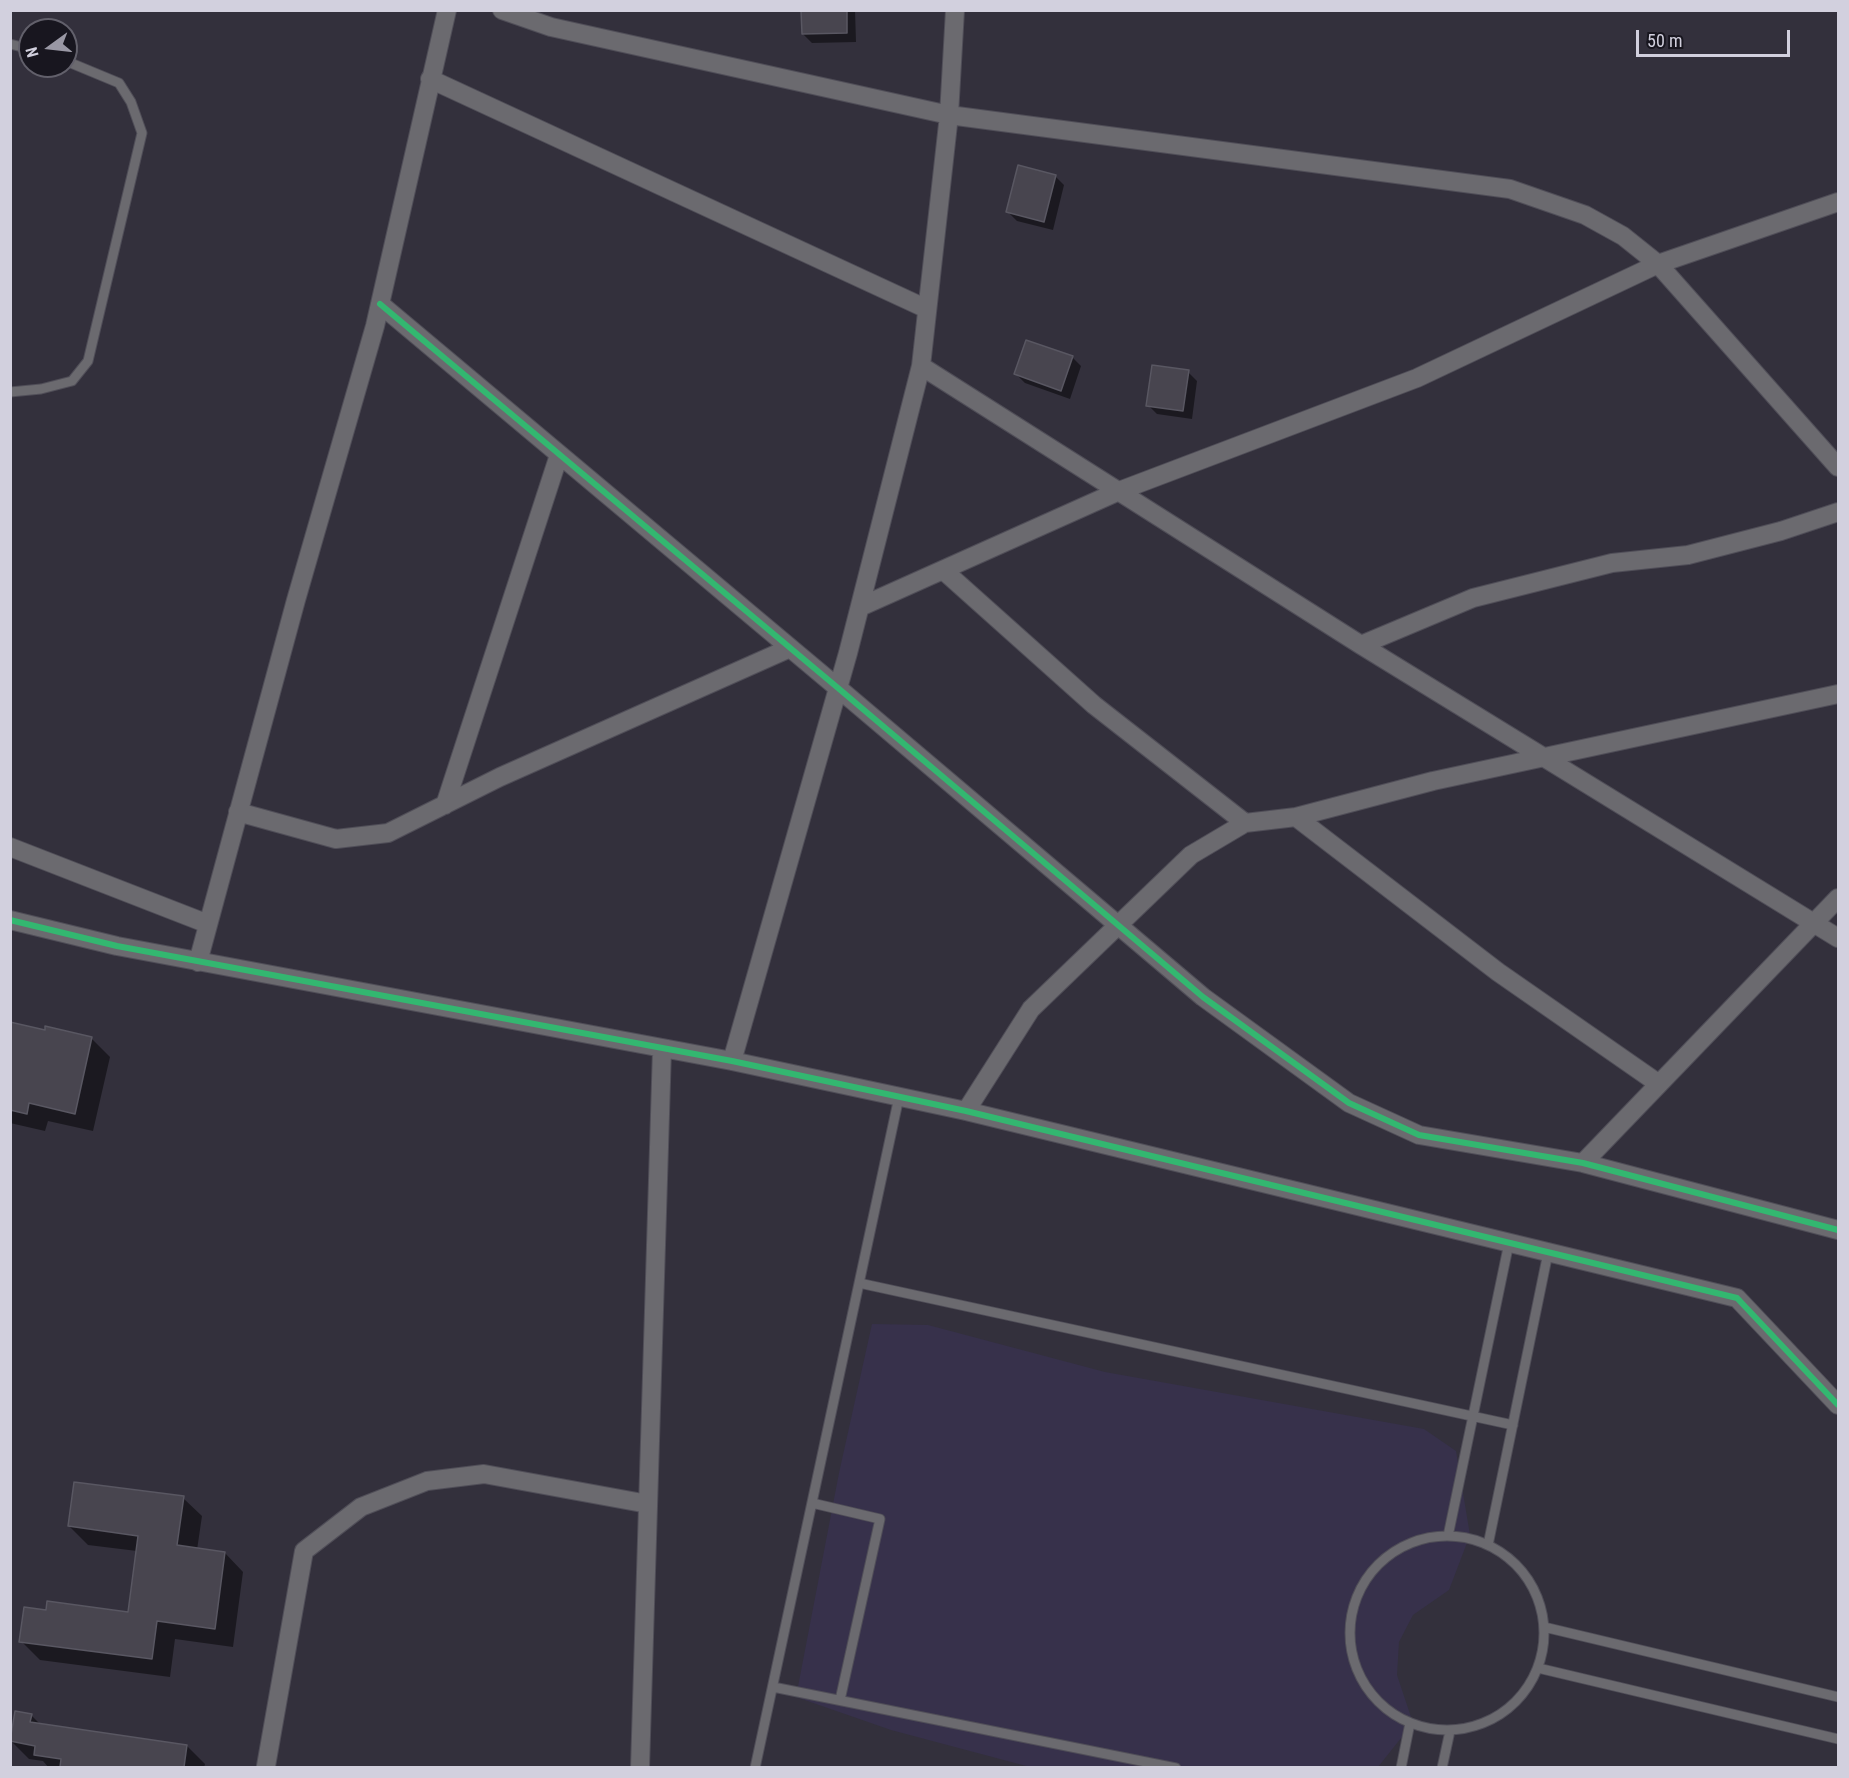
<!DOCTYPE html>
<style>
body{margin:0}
#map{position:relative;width:1849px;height:1778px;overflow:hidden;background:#33303c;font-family:"Roboto Condensed",sans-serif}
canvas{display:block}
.frame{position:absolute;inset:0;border:12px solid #d2d0de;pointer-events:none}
.north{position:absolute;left:18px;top:18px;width:60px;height:60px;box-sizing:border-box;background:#18161f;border:2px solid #62606b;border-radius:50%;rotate:255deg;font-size:16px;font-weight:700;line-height:24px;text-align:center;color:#d2d0de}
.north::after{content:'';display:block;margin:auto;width:21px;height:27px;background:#9a98a5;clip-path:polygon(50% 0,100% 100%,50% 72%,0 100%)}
.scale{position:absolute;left:1636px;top:30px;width:154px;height:27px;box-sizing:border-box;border:3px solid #d2d0de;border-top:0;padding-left:8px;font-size:18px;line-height:21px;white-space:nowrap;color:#d2d0de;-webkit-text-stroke:4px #18161f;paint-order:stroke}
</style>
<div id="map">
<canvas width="1849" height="1778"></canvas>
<div class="frame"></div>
<div class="north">N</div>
<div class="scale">50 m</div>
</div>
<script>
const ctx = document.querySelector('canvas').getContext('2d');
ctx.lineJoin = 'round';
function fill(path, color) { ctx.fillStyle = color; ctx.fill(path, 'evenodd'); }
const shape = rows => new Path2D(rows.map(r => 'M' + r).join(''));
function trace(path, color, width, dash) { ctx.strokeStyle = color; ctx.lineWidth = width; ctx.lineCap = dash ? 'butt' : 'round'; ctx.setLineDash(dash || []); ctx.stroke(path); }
const built = shape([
 [872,1324,928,1325,1105,1372,1424,1429,1456,1451,1470,1535,1449,1590,1413,1615,1399,1642,1397,1675,1413,1723,1378,1767,1030,1767,891,1730,796,1697,839,1473]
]);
const shadow = shape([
 [802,10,855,10,856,42,812,43,803,34],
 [1055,176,1064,185,1053,230,1017,221,1008,212],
 [1072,357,1081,366,1070,399,1025,383,1016,374],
 [1188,372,1197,381,1192,419,1157,414,1148,405],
 [10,1023,46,1032,92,1039,110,1057,93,1131,48,1121,45,1131,10,1123],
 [183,1498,202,1516,197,1550,225,1553,243,1572,233,1647,175,1639,170,1677,40,1660,21,1641,47,1611,129,1614,137,1551,88,1545,69,1526],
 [31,1715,41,1725,187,1746,205,1764,204,1768,49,1768,43,1761,29,1759,11,1741]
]);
const building = shape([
 [801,10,847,10,847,33,802,34,801,10],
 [1018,165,1056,175,1044,222,1006,212,1018,165],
 [1026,340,1073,356,1061,391,1014,374,1026,340],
 [1152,365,1189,370,1183,411,1146,406,1152,365],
 [10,1022,45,1030,45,1026,92,1037,75,1114,29,1103,27,1114,10,1110,10,1022],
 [74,1482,184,1496,177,1545,225,1552,215,1629,157,1621,152,1659,19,1642,24,1607,46,1610,47,1601,128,1612,138,1536,68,1526,74,1482],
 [15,1711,32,1714,30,1722,187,1745,184,1767,60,1767,61,1759,34,1755,35,1746,10,1741,15,1711]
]);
const service = shape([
 [10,44,30,49],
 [10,392,41,389,72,381,88,361,142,133,131,102,119,83,66,61],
 [859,1283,1513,1425],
 [812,1503,880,1519,840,1700],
 [1448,1536,1509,1243],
 '1350 1633a97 97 0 1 1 194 0a97 97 0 1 1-194 0Z',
 [1488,1545,1548,1253],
 [1544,1627,1838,1697],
 [1538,1668,1838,1739],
 [773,1687,1176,1768],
 [755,1768,899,1097],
 [1401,1768,1410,1723],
 [1442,1768,1450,1731]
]);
const minor = shape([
 [502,10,551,27,949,115,1510,189,1585,215,1623,236,1658,264,1838,467],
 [430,79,927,309],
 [380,304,838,688,1203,997,1349,1103,1419,1135,1583,1163,1838,1230],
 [921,366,1361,645,1838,938],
 [943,570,1094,705,1245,823],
 [860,607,1119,491,1417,378,1658,264,1838,202],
 [1361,645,1473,598,1612,563,1688,555,1781,531,1838,512],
 [445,805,559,455],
 [238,812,336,839,388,833,500,777,790,648],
 [1296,817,1498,972,1659,1084],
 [10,847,208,924],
 [10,920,117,946,732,1061,966,1111,1737,1298,1838,1405],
 [198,962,296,600,375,326,447,10],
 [732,1061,848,653,921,366,949,115,955,10],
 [966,1111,1031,1009,1191,855,1245,823,1296,817,1433,781,1838,694],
 [1583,1163,1838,898],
 [266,1766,304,1551,361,1507,427,1481,484,1474,648,1504],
 [640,1768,662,1049]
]);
const cycleway = shape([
 [380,304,838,688,1203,997,1349,1103,1419,1135,1583,1163,1838,1230],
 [10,920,117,946,732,1061,966,1111,1737,1298,1838,1405]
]);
fill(built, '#37314b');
fill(shadow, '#0007');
fill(building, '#48454f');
trace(building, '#595762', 1.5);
trace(service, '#504e58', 11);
trace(minor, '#504e58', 20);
trace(service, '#6b6a6f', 9);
trace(minor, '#6b6a6f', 18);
trace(cycleway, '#33b770', 6);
</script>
